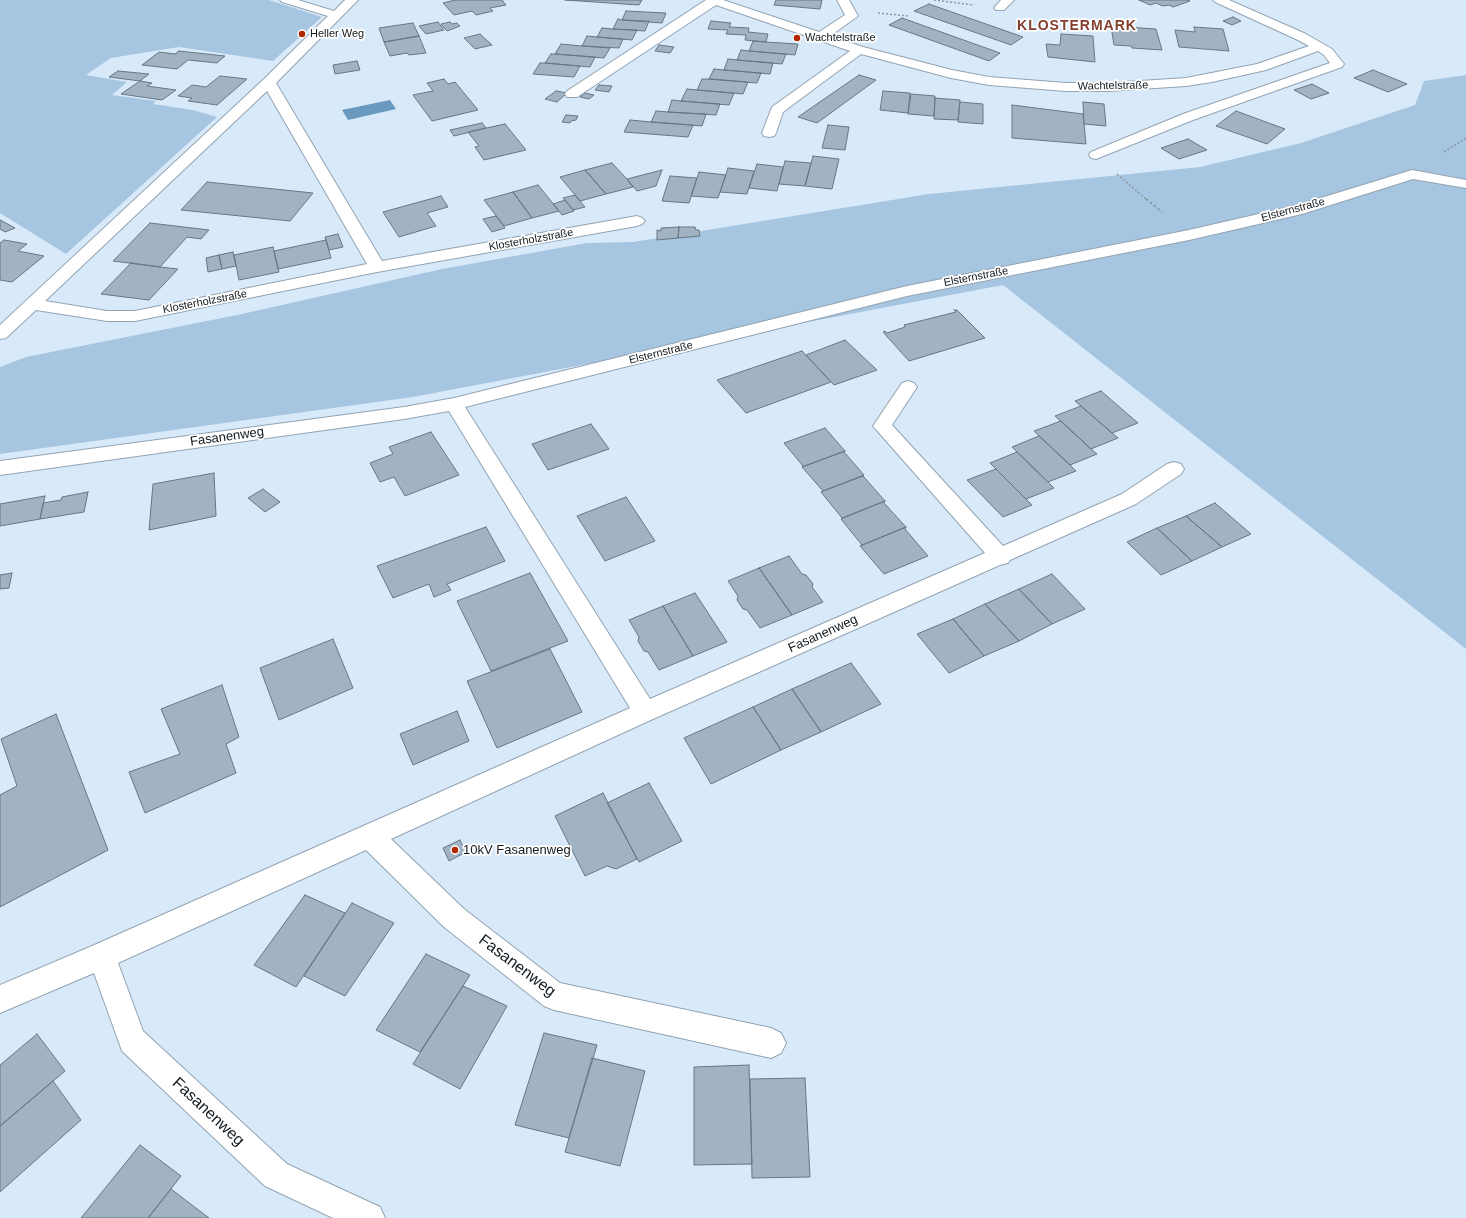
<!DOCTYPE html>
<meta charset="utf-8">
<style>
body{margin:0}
canvas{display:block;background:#d8eafa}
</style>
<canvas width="1466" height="1218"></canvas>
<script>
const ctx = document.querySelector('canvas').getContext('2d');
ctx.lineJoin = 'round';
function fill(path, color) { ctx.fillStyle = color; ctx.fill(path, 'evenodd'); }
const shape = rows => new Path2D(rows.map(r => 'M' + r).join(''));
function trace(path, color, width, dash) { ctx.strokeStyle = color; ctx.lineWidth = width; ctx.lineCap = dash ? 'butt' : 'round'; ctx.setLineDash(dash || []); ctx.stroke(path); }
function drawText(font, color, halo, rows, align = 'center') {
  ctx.font = font + ' Helvetica,sans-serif'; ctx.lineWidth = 3.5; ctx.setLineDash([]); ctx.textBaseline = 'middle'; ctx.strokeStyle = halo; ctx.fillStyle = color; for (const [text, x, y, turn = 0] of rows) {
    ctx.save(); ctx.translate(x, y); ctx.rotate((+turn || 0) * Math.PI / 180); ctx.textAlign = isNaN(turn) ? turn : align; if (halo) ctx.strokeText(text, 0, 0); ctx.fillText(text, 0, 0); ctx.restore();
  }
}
const green = shape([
 [0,0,269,0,322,17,273,61,179,47,111,58,86,75,127,82,112,95,156,101,153,104,193,110,217,117,66,254,0,213],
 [1466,75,1466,649,1003,285,413,397,0,454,0,367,26,357,242,314,442,269,587,243,633,242,929,194,1200,167,1301,143,1415,105,1424,81]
]);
const water = shape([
 [390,100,396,109,348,120,342,110]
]);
const building = shape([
 [455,0,502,0,506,5,490,8,493,11,476,15,472,11,454,15,443,3,455,0],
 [565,0,642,0,639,5,565,0],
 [776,0,822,0,820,9,774,5,776,0],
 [1139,0,1187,0,1190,1,1173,7,1169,5,1163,6,1156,3,1150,5,1139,0],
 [929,4,1023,37,1011,45,914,11,929,4],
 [626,11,666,13,662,23,622,20,626,11],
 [1233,17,1241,21,1232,25,1223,21,1233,17],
 [902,18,1000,53,989,61,889,25,902,18],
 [618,19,622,20,649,21,645,31,613,29,618,19],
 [711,21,731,23,729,27,749,28,748,32,768,34,766,42,745,40,746,35,726,34,728,30,708,29,711,21],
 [438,22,444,30,426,34,419,26,438,22],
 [450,22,452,24,457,23,460,26,447,31,441,24,450,22],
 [413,23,419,36,384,42,379,28,413,23],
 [1111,26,1156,29,1162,50,1132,48,1131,46,1114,45,1111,26],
 [1194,27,1223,29,1229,51,1179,47,1175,30,1195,32,1194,27],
 [602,28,613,29,637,30,632,40,597,37,602,28],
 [480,34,492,45,475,49,464,38,480,34],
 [1061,34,1093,36,1095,62,1048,57,1046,44,1060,45,1061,34],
 [419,36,426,53,409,55,407,53,390,56,384,42,419,36],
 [587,36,597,37,623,39,619,48,582,46,587,36],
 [753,41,766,42,798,44,795,55,749,51,753,41],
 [561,44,582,46,610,48,604,58,555,54,561,44],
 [659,45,674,47,670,53,655,51,659,45],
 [741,50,749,51,786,54,782,64,737,60,741,50],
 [179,51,225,56,217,63,188,60,177,69,142,65,159,52,175,54,179,51],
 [551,54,555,54,595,57,590,67,545,63,551,54],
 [728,59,737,60,773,63,770,74,724,70,728,59],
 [357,61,360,70,335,74,333,65,357,61],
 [540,63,545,63,580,66,574,77,533,74,540,63],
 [714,69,724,70,761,73,757,83,709,79,714,69],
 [1373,70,1407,84,1388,92,1354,78,1373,70],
 [118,71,149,74,140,81,109,77,118,71],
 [859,75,876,80,817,123,798,117,859,75],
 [220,76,247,79,217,105,188,101,192,98,178,96,192,85,206,87,220,76],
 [444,79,448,84,455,82,478,110,432,121,413,95,433,91,427,83,444,79],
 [702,79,709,79,748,82,743,94,697,90,702,79],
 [140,81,152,83,147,86,176,90,162,100,121,94,140,81],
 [1312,84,1329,93,1311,99,1294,90,1312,84],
 [599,85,612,86,609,92,595,90,599,85],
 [687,89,697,90,734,93,729,105,681,101,687,89],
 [556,91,567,93,557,102,545,99,556,91],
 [883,91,910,93,908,113,880,110,883,91],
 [585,93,594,95,589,99,580,97,585,93],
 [911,94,935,96,934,116,908,114,911,94],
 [935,98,960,100,958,120,934,119,935,98],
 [672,100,681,101,720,104,716,115,668,112,672,100],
 [960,102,983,104,983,124,958,122,960,102],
 [1083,102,1104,104,1106,126,1084,124,1083,102],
 [1012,105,1083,114,1086,144,1012,138,1012,105],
 [656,111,668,112,706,114,702,126,651,122,656,111],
 [1236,111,1285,129,1267,144,1216,126,1236,111],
 [566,115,578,116,576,120,571,121,570,123,562,122,566,115],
 [630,120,651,122,693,125,688,137,624,132,630,120],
 [482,123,486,128,454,136,450,130,482,123],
 [505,124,526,150,484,160,475,147,479,146,468,132,505,124],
 [828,125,849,127,845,150,822,148,828,125],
 [1188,139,1207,150,1179,159,1161,148,1188,139],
 [813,156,839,159,832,189,805,186,813,156],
 [785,161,811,163,805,186,779,184,785,161],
 [612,163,627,179,633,187,606,194,585,170,612,163],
 [757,164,783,167,777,191,749,188,757,164],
 [728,168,754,171,747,194,720,192,728,168],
 [585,170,606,194,580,201,560,177,585,170],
 [662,170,656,186,637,191,627,179,662,170],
 [699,172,726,175,718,198,691,196,699,172],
 [670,176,697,178,689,203,662,201,670,176],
 [207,182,313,193,290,221,181,210,207,182],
 [538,185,559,211,532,218,513,192,538,185],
 [513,192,532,218,504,226,484,200,513,192],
 [575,195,585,207,573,210,563,198,575,195],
 [441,196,448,207,427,213,436,226,399,237,383,212,441,196],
 [565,200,574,211,562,215,553,204,565,200],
 [496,216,505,228,492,232,483,219,496,216],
 [0,220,15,228,5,232,0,229,0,220],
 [150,223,209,230,201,239,187,237,160,267,113,261,150,223],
 [679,227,678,238,657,240,657,230,661,231,661,228,679,227],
 [679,227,695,227,696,230,699,230,700,236,678,238,679,227],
 [338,234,343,247,329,250,325,237,338,234],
 [4,240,27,244,18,251,44,256,12,282,0,280,0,243,4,240],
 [326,240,331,258,278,269,274,251,326,240],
 [273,247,279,272,239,280,234,255,273,247],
 [233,252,236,266,222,269,219,255,233,252],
 [219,255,222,269,208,272,206,258,219,255],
 [131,263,160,267,178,269,149,300,101,294,131,263],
 [954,310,957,310,985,338,909,361,883,332,885,331,887,333,905,327,904,325,956,312,954,310],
 [845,340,877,370,834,385,806,355,845,340],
 [802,351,831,382,746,413,717,380,802,351],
 [1101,391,1138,423,1112,433,1075,401,1101,391],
 [1081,406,1112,433,1118,438,1091,449,1055,416,1081,406],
 [1061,421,1091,449,1097,454,1070,465,1034,431,1061,421],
 [591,424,609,449,548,470,532,444,591,424],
 [825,428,845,451,802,467,803,466,784,443,825,428],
 [431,432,459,475,405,496,394,477,380,482,370,463,393,454,389,447,431,432],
 [1039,436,1070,465,1076,471,1048,482,1012,447,1039,436],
 [845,451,844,452,864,475,823,491,802,467,845,451],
 [1017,452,1048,482,1054,488,1026,499,990,463,1017,452],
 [996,469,1032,505,1003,517,967,480,996,469],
 [214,473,216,516,149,530,153,484,214,473],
 [863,476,885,501,842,518,821,492,863,476],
 [263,489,280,502,265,512,248,498,263,489],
 [88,492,84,512,40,519,43,503,61,500,62,497,88,492],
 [45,496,40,519,0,526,0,504,45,496],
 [626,497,655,541,605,561,577,516,626,497],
 [885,501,884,503,906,527,860,546,862,545,841,519,885,501],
 [1215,503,1251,534,1222,547,1186,516,1215,503],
 [1186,516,1222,547,1192,561,1157,528,1186,516],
 [486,527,505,561,447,584,451,590,434,597,429,584,393,598,377,566,486,527],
 [906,527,905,529,928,556,884,574,860,546,906,527],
 [1157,528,1192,561,1161,575,1127,542,1157,528],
 [789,556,802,574,806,575,813,584,812,587,823,602,792,615,759,568,789,556],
 [759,568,792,615,760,628,747,610,743,609,737,600,738,596,728,581,759,568],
 [12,573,9,588,0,589,0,575,12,573],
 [530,573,568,641,491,671,457,601,530,573],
 [1052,574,1085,609,1052,624,1019,589,1052,574],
 [1019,589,1052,624,1019,641,985,604,1019,589],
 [695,593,727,642,693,656,663,606,695,593],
 [985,604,1019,641,984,656,953,619,985,604],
 [663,606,693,656,659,670,648,652,644,651,638,641,639,637,629,620,663,606],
 [953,619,984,656,949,673,917,634,953,619],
 [333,639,353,688,279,720,260,668,333,639],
 [550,649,582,712,497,748,467,681,550,649],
 [851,663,881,704,821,732,792,689,851,663],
 [222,685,239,737,226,744,236,773,145,813,129,772,180,754,161,709,222,685],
 [792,689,821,732,781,750,753,707,792,689],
 [753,707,781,750,711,784,684,738,753,707],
 [457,711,469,741,413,765,400,734,457,711],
 [56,714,108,850,0,907,0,795,17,786,1,739,56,714],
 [649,783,682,841,639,862,607,803,649,783],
 [603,793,637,859,616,869,607,866,585,876,555,816,603,793],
 [460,840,466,852,449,861,443,848,460,840],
 [305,895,345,913,296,987,254,965,305,895],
 [352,903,394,923,345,996,304,976,352,903],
 [426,954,470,975,420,1052,376,1030,426,954],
 [463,986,507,1006,460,1089,413,1064,463,986],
 [544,1033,597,1045,569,1138,515,1125,544,1033],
 [37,1034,65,1071,0,1126,0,1065,37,1034],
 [592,1058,645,1071,620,1166,565,1152,592,1058],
 [749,1065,752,1164,694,1165,694,1067,749,1065],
 [805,1078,810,1177,752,1178,750,1079,805,1078],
 [53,1081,81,1120,0,1192,0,1126,53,1081],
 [140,1145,181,1176,148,1218,81,1218,140,1145],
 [171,1189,209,1218,148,1218,171,1189]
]);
const pathFar1 = shape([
 [934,0,974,5],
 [878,13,908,16],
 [1444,152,1466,138],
 [1117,174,1147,200]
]);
const path = shape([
 [1146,199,1162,212]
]);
const minor = shape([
 [280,0,298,0,334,11,345,0,358,0,276,83,382,261,637,216,642,218,645,221,642,224,637,226,377,272,135,321,107,321,36,310,6,338,0,339,0,325,264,79,328,16,282,2,280,0],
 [267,91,367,264,135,311,107,311,45,301,267,91],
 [706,0,723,0,819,32,845,15,837,0,849,0,858,16,830,36,863,47,952,70,989,77,1066,83,1109,83,1186,78,1257,64,1309,46,1298,40,1215,2,1213,0,1229,0,1306,34,1332,49,1344,64,1342,67,1193,120,1096,159,1091,158,1089,155,1091,152,1183,114,1330,63,1324,55,1318,51,1266,70,1212,82,1186,86,1109,91,1066,91,989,85,951,78,861,54,783,112,776,133,774,136,769,137,764,136,762,133,772,107,850,51,716,5,577,97,567,97,565,94,567,91,706,0],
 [1001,0,1014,0,1004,10,996,10,994,8,1001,0],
 [1412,170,1466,180,1466,188,1413,179,1302,214,1189,240,907,296,465,407,650,699,985,553,873,426,902,383,908,381,914,383,917,387,892,425,1003,546,1122,494,1167,464,1174,462,1181,464,1184,469,1181,474,1136,504,1010,560,1008,563,1000,565,653,719,391,839,464,909,560,983,771,1028,781,1033,786,1043,781,1053,771,1058,554,1010,544,1006,444,927,366,850,118,963,143,1031,287,1164,380,1207,385,1218,333,1218,265,1186,122,1051,94,973,0,1013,0,985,92,946,630,708,449,411,404,419,0,475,0,461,404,407,454,398,907,286,1189,230,1298,205,1412,170]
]);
const markers = [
 [302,34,4,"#b22700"],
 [797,38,4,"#b22700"],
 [455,850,4,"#b22700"]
];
const farPoinames = [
 ["Heller Weg",310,34],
 ["Wachtelstraße",805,38]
];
const farStreetnames = [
 ["Wachtelstraße",1113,86,-1],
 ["Elsternstraße",1293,210,-15],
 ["Klosterholzstraße",531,240,-10],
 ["Elsternstraße",976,277,-11],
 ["Klosterholzstraße",205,302,-11],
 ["Elsternstraße",661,353,-14]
];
const streetNames = [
 ["Fasanenweg",227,437,-8],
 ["Fasanenweg",823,634,-24]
];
const poiNames = [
 ["10kV Fasanenweg",463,850]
];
const farDistrictnames = [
 ["KLOSTERMARK",1077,26]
];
const nearStreetnames = [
 ["Fasanenweg",517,966,37],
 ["Fasanenweg",208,1112,43]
];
fill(green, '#a6c5e0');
fill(water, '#6a99c0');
fill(building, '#a1b3c2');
trace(building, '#667684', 1);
trace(minor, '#92a3b2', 2);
trace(pathFar1, '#8a98a4', 1.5, [2, 2]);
trace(path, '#8a98a4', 2, [2.5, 2.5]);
fill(minor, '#fff');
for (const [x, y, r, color] of markers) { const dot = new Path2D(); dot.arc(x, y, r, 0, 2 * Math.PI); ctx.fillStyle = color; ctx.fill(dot); trace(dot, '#fff', 1.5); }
drawText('11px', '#12191e', '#fff', farPoinames, 'left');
drawText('11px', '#12191e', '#fff', farStreetnames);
drawText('13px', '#12191e', '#fff', streetNames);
drawText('13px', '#12191e', '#fff', poiNames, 'left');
ctx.letterSpacing = '1px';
drawText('bold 14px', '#843e2e', '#fff', farDistrictnames);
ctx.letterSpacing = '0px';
drawText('16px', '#12191e', '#fff', nearStreetnames);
</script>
